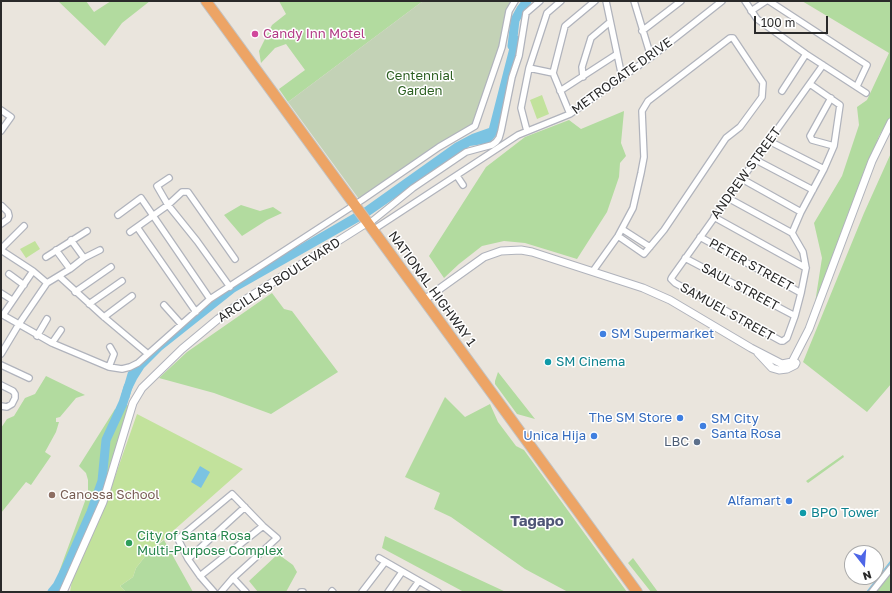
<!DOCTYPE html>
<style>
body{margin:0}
#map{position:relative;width:892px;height:593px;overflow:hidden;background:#eae5dd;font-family:"Golos Text",sans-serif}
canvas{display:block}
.frame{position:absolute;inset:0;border:2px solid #2a2a2a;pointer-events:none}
.north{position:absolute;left:844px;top:545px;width:40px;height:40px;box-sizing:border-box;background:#fff;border:1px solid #aaa;border-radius:50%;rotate:163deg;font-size:11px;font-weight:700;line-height:16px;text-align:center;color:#2a2a2a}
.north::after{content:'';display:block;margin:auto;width:14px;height:18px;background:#4e66e7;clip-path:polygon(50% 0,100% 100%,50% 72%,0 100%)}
.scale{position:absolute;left:754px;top:16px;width:74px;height:18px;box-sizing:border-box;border:2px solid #2a2a2a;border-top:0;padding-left:5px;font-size:12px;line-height:14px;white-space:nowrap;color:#2a2a2a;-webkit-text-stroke:3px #fff;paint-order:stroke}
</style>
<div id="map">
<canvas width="892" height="593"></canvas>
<div class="frame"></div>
<div class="north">N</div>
<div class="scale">100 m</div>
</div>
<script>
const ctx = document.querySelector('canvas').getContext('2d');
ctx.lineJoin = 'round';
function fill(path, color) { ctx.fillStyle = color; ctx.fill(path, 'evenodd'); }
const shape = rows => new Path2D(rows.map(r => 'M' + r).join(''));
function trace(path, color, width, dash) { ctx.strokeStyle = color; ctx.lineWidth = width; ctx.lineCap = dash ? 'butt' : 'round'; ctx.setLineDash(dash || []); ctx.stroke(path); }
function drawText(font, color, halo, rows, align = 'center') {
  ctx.font = font + ' "Golos Text",sans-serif'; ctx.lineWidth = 3; ctx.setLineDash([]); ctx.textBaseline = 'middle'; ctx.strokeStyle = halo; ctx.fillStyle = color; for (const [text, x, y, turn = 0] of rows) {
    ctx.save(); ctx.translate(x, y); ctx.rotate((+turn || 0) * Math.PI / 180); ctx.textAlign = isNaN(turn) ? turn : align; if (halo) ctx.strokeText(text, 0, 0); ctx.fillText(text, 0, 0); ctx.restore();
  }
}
const green = shape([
 [58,1,86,1,94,12,111,1,150,1,122,23,105,46],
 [279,1,423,1,288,102,279,89,305,70,286,44,275,48,261,63,259,51,272,25,286,14],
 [802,1,891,1,891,116,879,136,815,303,822,258,814,223,842,176,859,125,857,107,867,100,889,53],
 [624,111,621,143,626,156,620,163,619,177,607,212,577,259,525,243,504,241,482,246,459,264,444,278,429,256,486,167,525,137,569,120,581,129],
 [891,153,891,384,867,412,803,362,864,213],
 [241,205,260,211,273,207,282,213,267,220,242,236,224,215],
 [272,293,284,309,292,311,338,372,271,414,214,393,159,378,187,352],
 [498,372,535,419,517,414,495,384,495,381],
 [46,376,85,395,76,398,60,417,56,418,56,422,59,422,56,432,45,452,51,456,31,485,26,482,1,513,1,428,7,419,14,416,25,398,35,394],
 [445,397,465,417,490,404,498,422,516,446,524,450,627,592,568,592,525,569,451,517,434,509,440,493,405,477],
 [123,403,129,406,98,508,69,574,59,572,88,493,88,480,86,473,79,466,115,409,119,412],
 [843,455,844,457,808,483,806,481],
 [385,536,506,592,464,592,382,548],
 [164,540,193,592,126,592,120,586,133,577,136,568,147,554],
 [278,554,293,565,297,572,286,592,258,592,249,581],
 [633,558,658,592,651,592,628,563],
 [891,569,891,592,874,592]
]);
const cemetery = shape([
 [423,1,514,1,508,11,504,48,475,124,359,199,288,102]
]);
const pitch = shape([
 [542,95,549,114,537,119,530,100],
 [35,241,40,249,26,258,20,249],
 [137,414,243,469,147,554,136,568,133,577,120,586,126,592,70,592,72,580,104,508]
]);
const water = shape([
 [513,34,520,37,497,134,490,143,470,146,369,216,235,292,162,350,144,368,137,379,131,391,129,399,121,396,128,372,208,303,253,272,365,207,455,143,472,134,489,128],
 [200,466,210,472,201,488,191,482]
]);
const stream = shape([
 [867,592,891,561]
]);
const river = shape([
 [512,46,515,20,521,9,527,1],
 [52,592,57,586,65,570,91,512,102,481,106,440,123,403,128,387]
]);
const street = shape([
 [606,1,622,77],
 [634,1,651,57],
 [745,1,757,19,806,54,866,93],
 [769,1,867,65,857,86],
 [751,11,766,1],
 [642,31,681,1],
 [529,68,553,73,570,114],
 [553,73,565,26,595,1],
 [583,77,582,67,591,38,610,22],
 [810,84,840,105,834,146,824,169,801,212,792,233,803,252,806,268,801,293,795,316,787,338,783,341,781,341,675,283,671,279,672,277,823,65],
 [560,91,617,54],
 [782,91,806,54],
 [831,98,810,136,812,140,834,146],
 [1,110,11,117,1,131],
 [527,131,521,108,529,68,547,13,561,1],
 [769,141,824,169],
 [756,160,813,190],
 [457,176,463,185],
 [169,178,157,186,168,205,197,241,230,287],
 [742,179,801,212],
 [728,198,792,233],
 [118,215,141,198,210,299],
 [714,217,806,268],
 [368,222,371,222,413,188,466,152,492,145,496,142,499,138,501,131,512,77,519,56,526,13,540,1],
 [1,224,8,219,9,216,8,212,2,206],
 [137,227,196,312],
 [622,229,650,247],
 [373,230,518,135,570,114,651,57,722,1],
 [130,232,168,205,182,192,188,192,235,259],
 [700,237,801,293],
 [71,240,84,258],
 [1,249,24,226],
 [1,250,33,271,47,283,19,324,1,354],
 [56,250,70,269],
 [46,257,87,231],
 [685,258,795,316],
 [593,271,618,236,633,208,641,173,644,157,642,111,648,101,730,38,733,38,763,83,762,97,740,127,726,138,664,230,644,254,618,236],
 [9,274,24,285],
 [59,276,104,317,148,354],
 [47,283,70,269,84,258,100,250],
 [75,292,111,267],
 [1,293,12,300],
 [89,304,122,281],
 [164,305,181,324],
 [1,314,52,343,109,367,122,369,130,367,138,363,210,299,362,200,439,147,475,126,502,47,509,11,515,1],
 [3,315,33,271],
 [104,317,132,296],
 [37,336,47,319],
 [52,343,61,330],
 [1,365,29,378],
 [109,367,114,354,110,347],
 [1,385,13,391,15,394,15,398,12,404,7,407,1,406],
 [379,558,438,592],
 [188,559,245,507],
 [200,576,263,526],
 [233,578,246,592],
 [332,591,333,592],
 [214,592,200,576,188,559,178,539,232,494,263,526,277,538,233,578,221,592],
 [301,592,303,592],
 [362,592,385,562],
 [388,592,402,572],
 [411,592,419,581],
 [872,592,891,568]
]);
const secondary = shape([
 [424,300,484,257,501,251,521,250,532,252,643,288,670,300,751,348,782,364,792,362,809,329,872,161,891,122],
 [758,353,772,368,779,370,787,369,795,365,796,363],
 [63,592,103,502,133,403,142,388,182,349,218,319,243,301,368,222]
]);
const highway = shape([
 [206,1,637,592]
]);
const markers = [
 [255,34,4,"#d1479c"],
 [603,334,4,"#3f7fe0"],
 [548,362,4,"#0f9aa8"],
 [680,418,4,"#3f7fe0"],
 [703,426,4,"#3f7fe0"],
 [594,436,4,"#3f7fe0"],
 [697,442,4,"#5c6f8a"],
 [52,495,4,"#8d6e63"],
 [789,501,4,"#3f7fe0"],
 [803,513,4,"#0f9aa8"],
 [129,543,4,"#2e9e5b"]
];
const hotelNames = [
 ["Candy Inn Motel",263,34]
];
const parkNames = [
 ["Centennial",420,76],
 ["Garden",420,91]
];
const streetNames = [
 ["METROGATE DRIVE",622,76,-36],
 ["ANDREW STREET",746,173,-54],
 ["PETER STREET",751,265,29],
 ["ARCILLAS BOULEVARD",279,280,-33],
 ["SAUL STREET",740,287,28],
 ["NATIONAL HIGHWAY 1",432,289,54],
 ["SAMUEL STREET",727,312,29]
];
const shopNames = [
 ["SM Supermarket",611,334,"left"],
 ["The SM Store",672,418],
 ["SM City",711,419,"left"],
 ["Santa Rosa",711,434,"left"],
 ["Unica Hija",586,436],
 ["Alfamart",781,501]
];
const cultureNames = [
 ["SM Cinema",556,362],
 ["BPO Tower",811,513]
];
const serviceNames = [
 ["LBC",689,442]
];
const educationNames = [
 ["Canossa School",60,495]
];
const leisureNames = [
 ["City of Santa Rosa",137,536],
 ["Multi-Purpose Complex",137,551]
];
const quarterNames = [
 ["Tagapo",537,521]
];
fill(green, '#b2db9f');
fill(cemetery, '#c3d2b6');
fill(pitch, '#c2e29c');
fill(water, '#7bc3e2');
trace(stream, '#7bc3e2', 1.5);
trace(river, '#7bc3e2', 9);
trace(street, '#b0b3bc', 8);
trace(secondary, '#b0b3bc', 9);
trace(highway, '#c3c3c3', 12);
trace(street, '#fff', 5.5);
trace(secondary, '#fff', 7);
trace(highway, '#eda465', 10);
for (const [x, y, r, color] of markers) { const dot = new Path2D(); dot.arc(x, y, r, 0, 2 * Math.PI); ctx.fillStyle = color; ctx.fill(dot); trace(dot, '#fff', 1.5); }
drawText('13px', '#b23c85', '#fff', hotelNames, 'left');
drawText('13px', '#2c5f21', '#fff', parkNames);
drawText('13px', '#2a2a2a', '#fff', streetNames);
drawText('13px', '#366cbe', '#fff', shopNames, 'right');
drawText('13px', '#0d838f', '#fff', cultureNames, 'left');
drawText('13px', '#4e5e75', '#fff', serviceNames, 'right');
drawText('13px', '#785e54', '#fff', educationNames, 'left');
drawText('13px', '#27864d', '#fff', leisureNames, 'left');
drawText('bold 15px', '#4f5576', '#fff', quarterNames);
</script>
